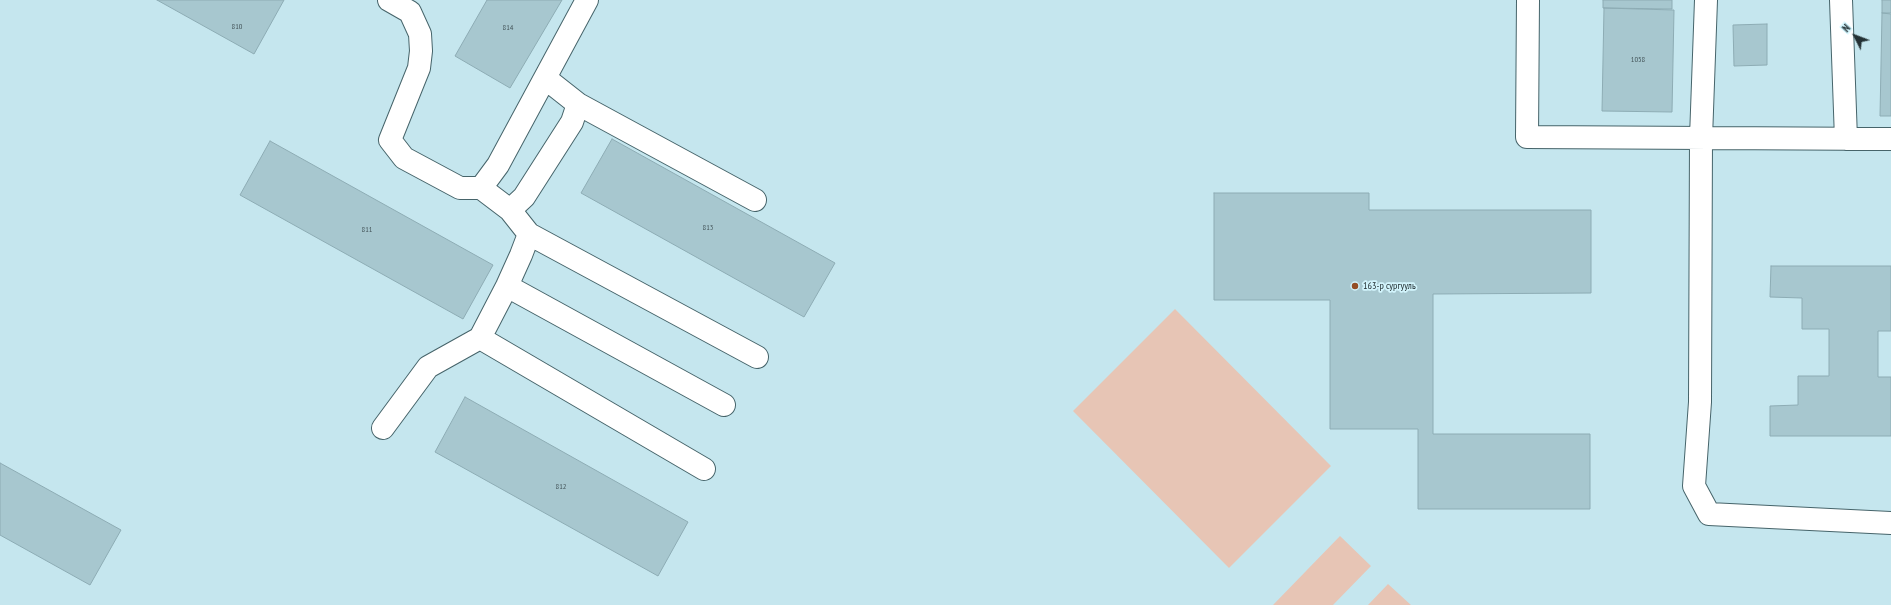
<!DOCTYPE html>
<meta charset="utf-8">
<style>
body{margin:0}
#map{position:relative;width:1891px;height:605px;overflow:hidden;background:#c5e6ee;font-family:"PT Sans Narrow",sans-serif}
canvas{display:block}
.north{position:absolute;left:1835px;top:16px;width:40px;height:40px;-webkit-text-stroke:3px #d2f4fc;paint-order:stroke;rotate:312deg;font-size:11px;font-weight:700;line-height:16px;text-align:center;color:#243134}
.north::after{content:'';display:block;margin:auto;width:14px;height:18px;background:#243134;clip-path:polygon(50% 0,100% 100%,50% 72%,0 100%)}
</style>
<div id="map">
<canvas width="1891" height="605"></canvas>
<div class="north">N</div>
</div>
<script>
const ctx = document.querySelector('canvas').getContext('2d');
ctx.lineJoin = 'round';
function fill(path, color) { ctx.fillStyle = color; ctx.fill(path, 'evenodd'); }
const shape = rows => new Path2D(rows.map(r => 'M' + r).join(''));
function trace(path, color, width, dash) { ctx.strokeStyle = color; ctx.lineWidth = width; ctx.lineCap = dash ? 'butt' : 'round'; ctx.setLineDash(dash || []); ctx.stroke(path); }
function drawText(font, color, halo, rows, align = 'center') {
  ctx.font = font + ' "PT Sans Narrow",sans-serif'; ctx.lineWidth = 3.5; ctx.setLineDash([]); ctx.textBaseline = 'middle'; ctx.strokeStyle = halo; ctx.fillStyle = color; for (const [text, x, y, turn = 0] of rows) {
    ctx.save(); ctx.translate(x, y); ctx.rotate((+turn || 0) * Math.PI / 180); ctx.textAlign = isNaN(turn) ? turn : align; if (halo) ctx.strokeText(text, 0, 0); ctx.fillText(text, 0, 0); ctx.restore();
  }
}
const green = shape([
 [1175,309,1331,466,1229,568,1073,411],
 [1340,536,1371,566,1333,605,1273,605],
 [1388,584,1411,605,1368,605]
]);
const building = shape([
 [157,0,284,0,254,54,157,0],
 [487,0,562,0,510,88,455,56,487,0],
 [1603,0,1672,0,1672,9,1603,8,1603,0],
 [1882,0,1891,0,1891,13,1882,13,1882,0],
 [1604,8,1674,10,1672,112,1602,111,1604,8],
 [1882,13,1891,14,1891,116,1880,116,1882,13],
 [1767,24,1767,65,1734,66,1733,25,1767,24],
 [612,139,835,263,804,317,581,193,612,139],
 [270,141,493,265,463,319,240,195,270,141],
 [1214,193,1369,193,1369,210,1591,210,1591,293,1433,294,1433,434,1590,434,1590,509,1418,509,1418,429,1330,429,1330,300,1214,300,1214,193],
 [1771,266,1891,266,1891,331,1878,331,1878,377,1891,377,1891,436,1770,436,1770,406,1798,405,1798,376,1829,376,1829,329,1802,329,1802,298,1770,297,1771,266],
 [465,397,688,522,658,576,435,452,465,397],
 [0,463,121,530,90,585,0,535,0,463]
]);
const minor = shape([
 [389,0,410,12,420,34,421,51,419,68,390,140,404,158,460,188,481,188,498,165,587,0],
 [1528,0,1527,137,1891,139],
 [1706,0,1701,138,1700,402,1694,486,1709,514,1891,523],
 [1841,0,1846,139],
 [578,104,755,200],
 [510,210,524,197,572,122,578,104,545,78],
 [529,234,757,357],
 [507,286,724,405],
 [480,338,704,469],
 [383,428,428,367,480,338,507,286,521,255,529,234,510,210,481,188]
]);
const markers = [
 [1355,286,4,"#944e26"]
];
const numberNames = [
 ["810",237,27],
 ["814",508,28],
 ["1058",1638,60],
 ["813",708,228],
 ["811",367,230],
 ["812",561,487]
];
const poiNames = [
 ["163-р сургууль",1363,286]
];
fill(green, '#e7c5b5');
fill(building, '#a7c7cf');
trace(building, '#8dacb4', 1);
trace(minor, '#46646a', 24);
trace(minor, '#fff', 22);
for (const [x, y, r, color] of markers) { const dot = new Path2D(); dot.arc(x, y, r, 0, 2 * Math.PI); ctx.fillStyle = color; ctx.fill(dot); trace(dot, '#d2f4fc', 1.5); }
drawText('8px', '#45565b', null, numberNames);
drawText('10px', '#243134', '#d2f4fc', poiNames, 'left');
</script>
